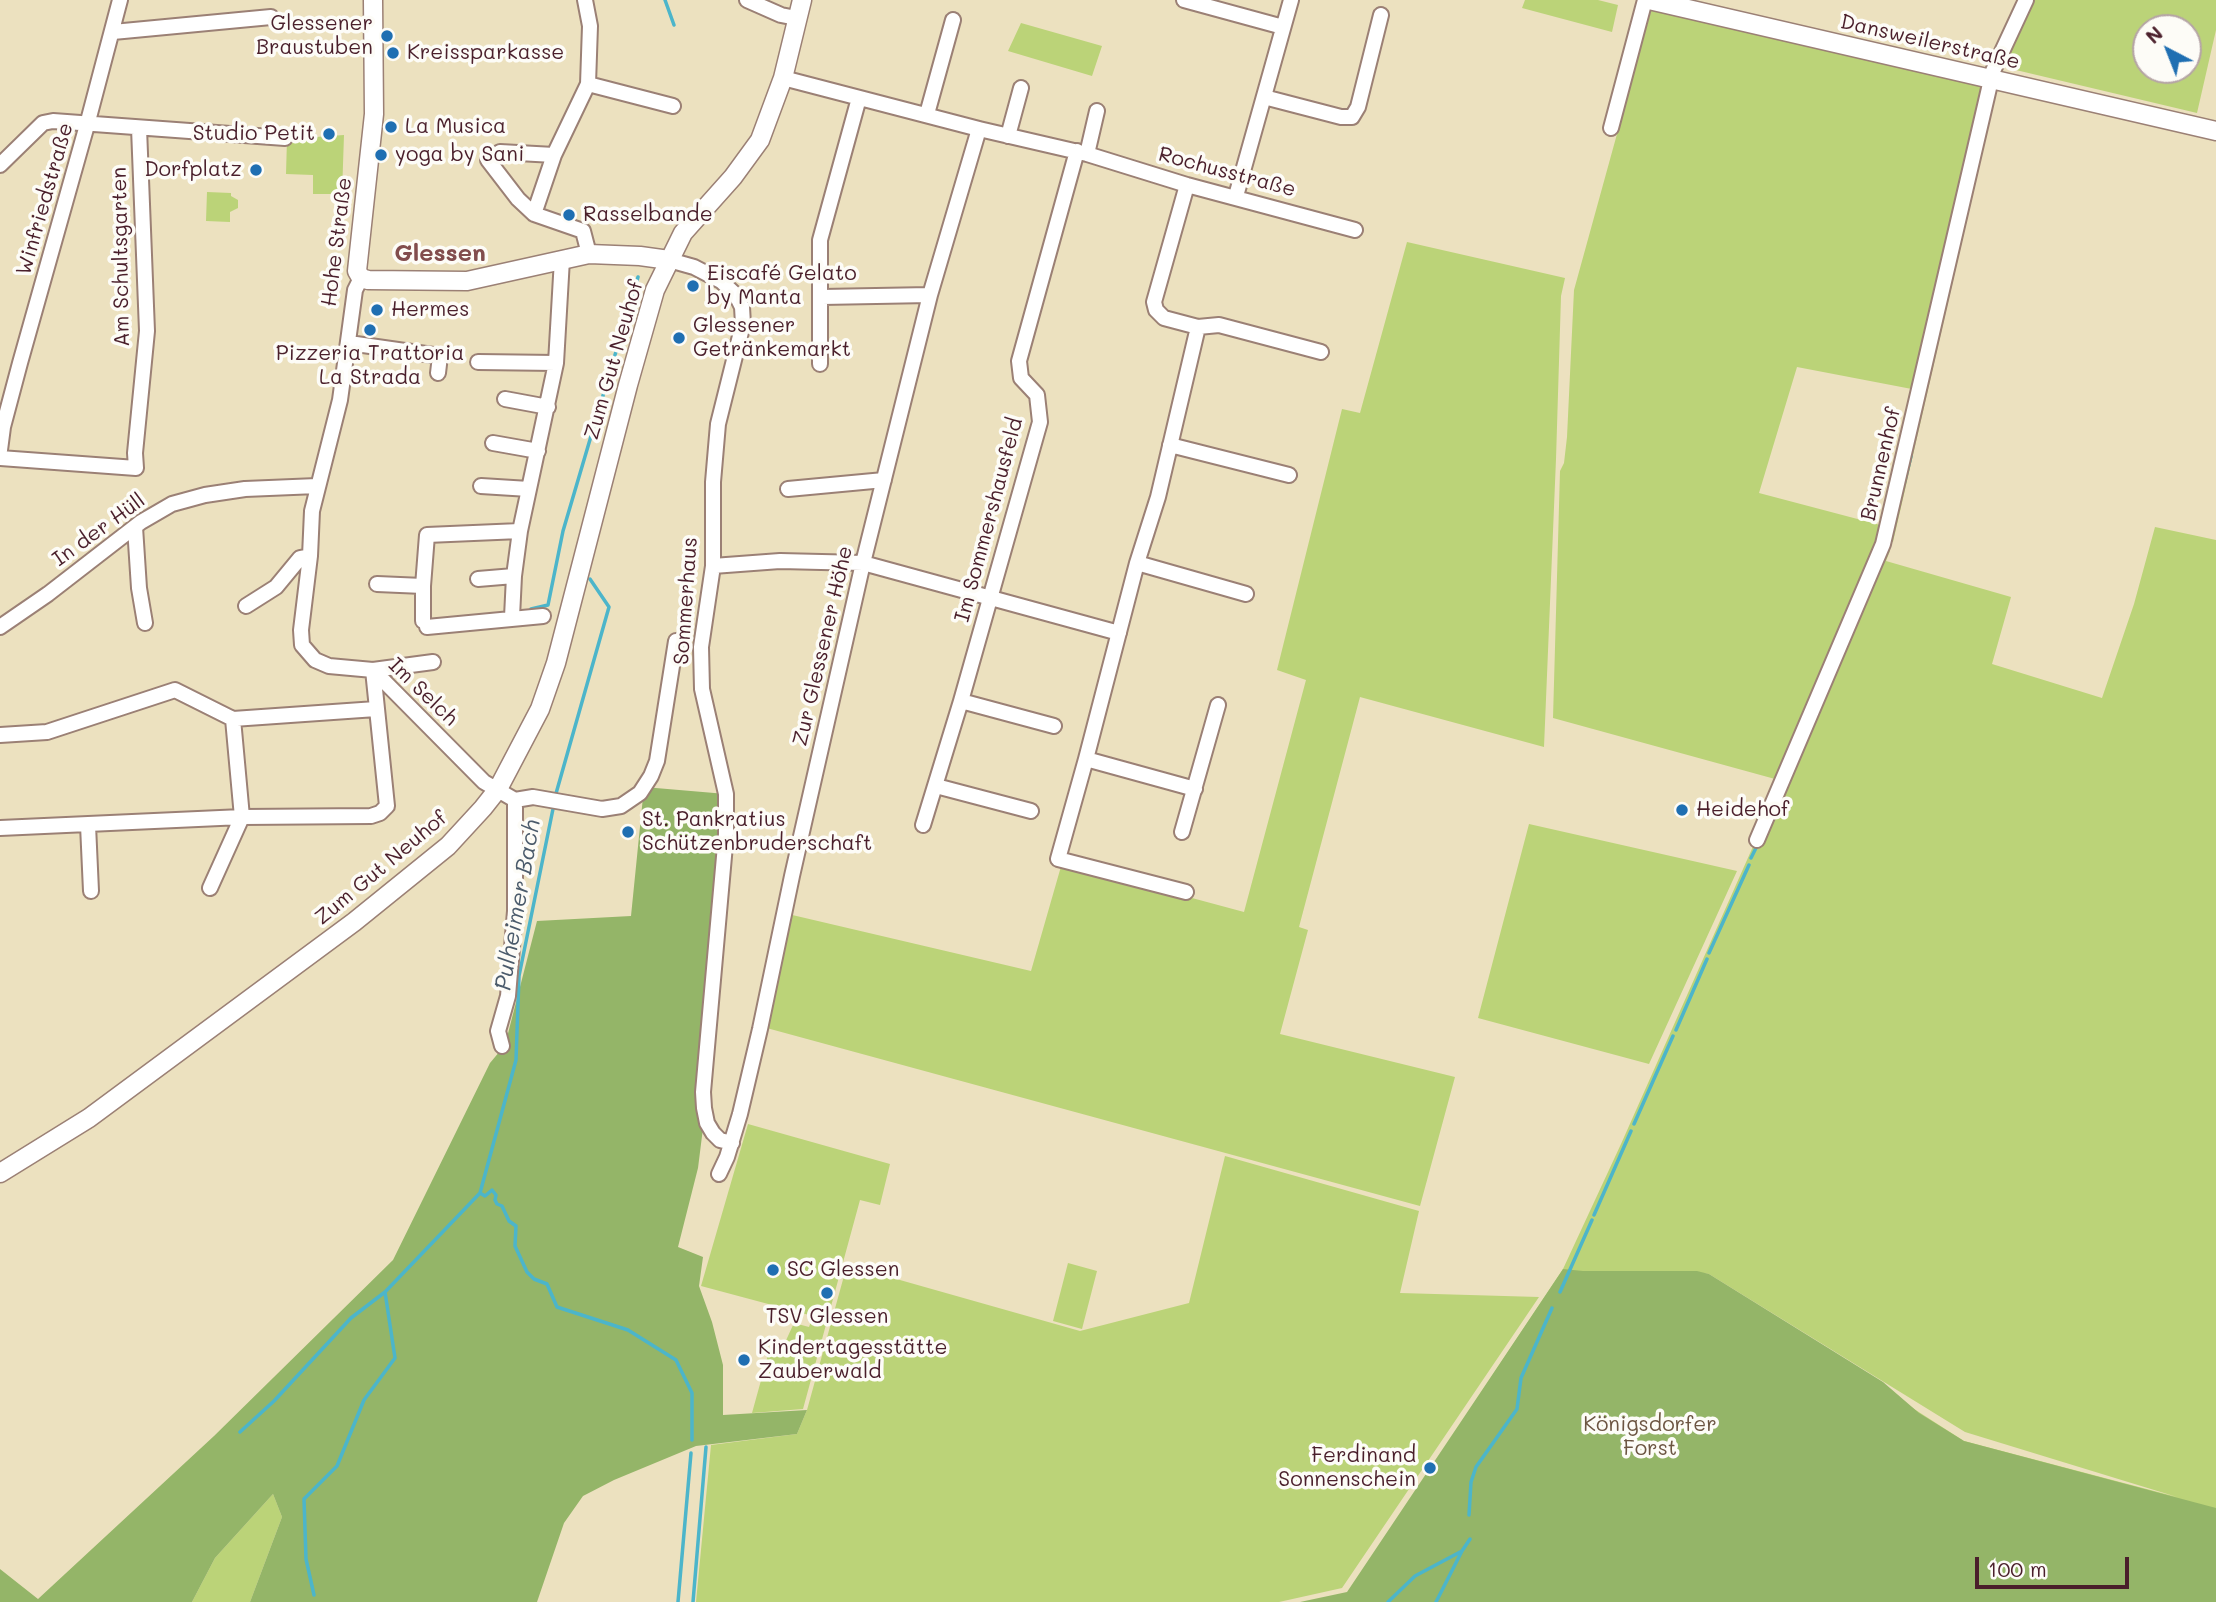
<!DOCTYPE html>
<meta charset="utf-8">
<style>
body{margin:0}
#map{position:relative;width:2216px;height:1602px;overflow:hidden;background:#ece1bf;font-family:Mali,sans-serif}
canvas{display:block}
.north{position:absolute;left:2132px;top:14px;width:70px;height:70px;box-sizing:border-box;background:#fdfcf7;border:2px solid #b5a4a5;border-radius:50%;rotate:318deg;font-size:19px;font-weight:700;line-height:28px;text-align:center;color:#4a1f2b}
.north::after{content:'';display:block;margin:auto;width:24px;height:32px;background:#1f6fb2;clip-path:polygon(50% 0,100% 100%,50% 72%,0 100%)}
.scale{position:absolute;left:1975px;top:1557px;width:154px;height:32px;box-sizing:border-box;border:4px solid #4a1f2b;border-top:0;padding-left:9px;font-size:21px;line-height:24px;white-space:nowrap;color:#4a1f2b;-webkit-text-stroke:5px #fdfcf7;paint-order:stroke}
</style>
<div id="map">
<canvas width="2216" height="1602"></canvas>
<div class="north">N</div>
<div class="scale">100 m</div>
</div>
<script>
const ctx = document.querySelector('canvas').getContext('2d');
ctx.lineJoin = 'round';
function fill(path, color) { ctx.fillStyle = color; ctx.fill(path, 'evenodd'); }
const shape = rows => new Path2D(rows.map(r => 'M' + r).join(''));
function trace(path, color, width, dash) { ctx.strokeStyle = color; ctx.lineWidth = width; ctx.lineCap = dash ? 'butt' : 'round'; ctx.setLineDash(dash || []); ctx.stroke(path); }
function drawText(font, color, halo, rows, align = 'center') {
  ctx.font = font + ' Mali,sans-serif'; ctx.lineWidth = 7; ctx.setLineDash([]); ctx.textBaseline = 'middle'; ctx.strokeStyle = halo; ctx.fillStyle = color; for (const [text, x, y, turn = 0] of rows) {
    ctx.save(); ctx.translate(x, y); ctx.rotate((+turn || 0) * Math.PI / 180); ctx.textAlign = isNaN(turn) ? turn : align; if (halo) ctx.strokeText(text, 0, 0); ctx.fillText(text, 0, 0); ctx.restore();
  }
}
const green = shape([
 [1525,0,1598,0,1618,5,1612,32,1522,8],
 [2030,0,2216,0,2216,30,2197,113,1999,66],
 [2146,28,2188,28,2188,70,2146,70],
 [1652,7,1984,84,1917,390,1797,367,1759,493,1884,526,1880,545,1775,779,1553,718,1560,471,1564,463,1567,437,1574,290],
 [1021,23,1102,46,1092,76,1008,51],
 [1990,97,1995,98,1893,542,1889,541],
 [344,135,342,194,313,194,313,175,286,174,287,139],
 [207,192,231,193,231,196,238,200,238,208,230,212,230,222,206,221],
 [1407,242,1565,278,1561,296,1556,459,1544,747,1360,697,1299,927,1308,930,1280,1034,1455,1077,1420,1206,763,1027,788,914,1031,971,1062,863,1244,912,1306,680,1277,670,1342,409,1360,413],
 [2155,527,2216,540,2216,1602,1342,1602,1563,1269,1621,1144,1885,549,1890,551,1886,561,2011,597,1992,664,2102,698,2134,604],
 [1702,1273,1709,1274,1965,1432,2177,1497,1964,1441],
 [1529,824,1737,871,1649,1064,1478,1018],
 [748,1124,890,1164,880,1205,860,1200,803,1409,752,1413,768,1355,782,1349,794,1323,809,1327,813,1316,701,1286],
 [1225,1156,1419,1211,1400,1293,1539,1297,1342,1588,1279,1602,696,1602,711,1445,797,1434,807,1410,847,1265,1080,1331,1189,1303],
 [1068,1263,1097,1271,1082,1329,1053,1321],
 [273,1494,282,1517,250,1602,192,1602,215,1558]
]);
const forest = shape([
 [644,787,726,794,703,1128,698,1168,678,1247,703,1257,699,1286,712,1322,723,1365,723,1415,807,1410,797,1434,696,1446,614,1480,583,1496,564,1523,537,1602,250,1602,282,1517,273,1494,215,1558,192,1602,0,1602,0,1569,38,1599,214,1436,393,1260,490,1063,505,1045,537,921,631,916],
 [1563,1269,1583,1271,1697,1271,1709,1274,1883,1382,1919,1413,1964,1441,2216,1508,2216,1602,1300,1602,1347,1592]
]);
const stream = shape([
 [665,0,674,25],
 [1904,484,1911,456],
 [531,609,548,605,563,531,638,277],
 [555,797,609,607,590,579],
 [1751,858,1758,844],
 [1709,953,1749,865],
 [1676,1030,1707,959],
 [1634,1124,1673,1036],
 [480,1193,485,1196,492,1190,496,1195,495,1200,497,1204,502,1206,509,1221,516,1226,515,1246,527,1272,534,1279,547,1284,557,1307,628,1330,676,1360,692,1393,692,1440],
 [1594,1215,1631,1131],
 [1560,1292,1592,1220],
 [240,1432,274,1401,351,1318,385,1292,480,1193,516,1060,519,976,554,804],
 [1469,1515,1471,1482,1476,1467,1517,1409,1521,1378,1552,1308],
 [314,1595,306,1559,304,1499,337,1466,364,1400,395,1358,385,1292],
 [678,1602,691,1453],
 [693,1602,706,1447],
 [1388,1602,1415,1576,1462,1551,1470,1539],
 [1436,1602,1462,1551]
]);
const minor = shape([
 [585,0,590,26,588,84,554,155,534,214,583,231,589,254],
 [747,0,781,15,796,18],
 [1184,0,1283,27],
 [113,32,271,17],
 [783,78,979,129,1087,154,1187,185,1355,230],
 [588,84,673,106],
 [1264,97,1341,117,1352,117,1358,107,1381,15],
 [927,114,953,20],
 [1611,128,1645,0],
 [1008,136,1021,88],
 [1087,154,1097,111],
 [0,165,43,123,53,121,285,138],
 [1236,196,1291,0],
 [534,214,518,199,488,160,500,152,554,155],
 [669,260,694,267,721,281,736,295,742,307,743,324,718,424,713,482,713,566,701,647,702,689,726,794,726,834,703,1092,704,1108,707,1123,713,1133,720,1140,732,1143],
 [361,278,355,290,340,400,312,511,310,556,301,630,302,645,315,660,329,666,373,670,433,662],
 [822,297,930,295],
 [1198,327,1219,325,1321,352],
 [349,343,440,356,438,373],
 [478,362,556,363],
 [820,364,820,240,859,98],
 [505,399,548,407],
 [493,443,538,451],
 [1170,445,1289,475],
 [0,450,3,427,20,363,87,125,120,0],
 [0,458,136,468,135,453,147,331,139,128],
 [481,486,529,489],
 [788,489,884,480],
 [135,527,139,588,145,623],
 [1137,563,1246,594],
 [713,566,780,561,863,563,1119,633],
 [478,579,514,576],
 [377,584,423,586,427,535,520,531],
 [246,606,276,587,300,558,310,556],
 [512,617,514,576,520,531,556,363,562,259],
 [423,621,423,586],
 [0,627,48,594,141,522,172,504,205,495,245,489,317,486],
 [427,627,543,616],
 [373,670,484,782,515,800,533,797,602,809,621,806,640,793,651,776,657,761,676,641],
 [961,701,1054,726],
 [0,735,47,732,175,690,233,719,376,709],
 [1086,759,1195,789],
 [936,786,1031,811],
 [88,825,91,891],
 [923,825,961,701,1040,422,1037,395,1021,378,1019,361,1077,151],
 [0,828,242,817,371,816,380,813,387,806,373,670],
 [1182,832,1218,705],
 [1757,840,1883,544,1993,71,2026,0],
 [210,888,242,817,233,719],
 [1186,892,1058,859,1086,759,1137,563,1158,497,1198,327,1164,318,1156,310,1154,302,1187,185],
 [502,1046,498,1031,508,996,515,911,515,800],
 [719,1174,727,1157,740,1114,760,1029,792,876,863,563,930,295,979,129]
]);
const major = shape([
 [373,0,374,114,357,271,361,278,368,280,467,281,589,254,640,256,669,260],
 [1649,0,2216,131],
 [0,1173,89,1118,354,922,448,846,483,808,498,789,540,709,556,663,628,385,655,290,683,233,733,177,760,140,783,78,802,0]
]);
const markers = [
 [387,36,7,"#1f6fb2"],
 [393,53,7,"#1f6fb2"],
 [391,127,7,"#1f6fb2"],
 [329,134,7,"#1f6fb2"],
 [381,155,7,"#1f6fb2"],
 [256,170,7,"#1f6fb2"],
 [569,215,7,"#1f6fb2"],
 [693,286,7,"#1f6fb2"],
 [377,310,7,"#1f6fb2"],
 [370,330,7,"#1f6fb2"],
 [679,338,7,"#1f6fb2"],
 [1682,810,7,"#1f6fb2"],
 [628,832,7,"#1f6fb2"],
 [773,1270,7,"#1f6fb2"],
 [827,1293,7,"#1f6fb2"],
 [744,1360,7,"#1f6fb2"],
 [1430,1468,7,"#1f6fb2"]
];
const poiNames = [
 ["Glessener",373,24,"right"],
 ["Braustuben",373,48,"right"],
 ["Kreissparkasse",407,53],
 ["La Musica",405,127],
 ["Studio Petit",315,134,"right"],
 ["yoga by Sani",395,155],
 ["Dorfplatz",242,170,"right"],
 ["Rasselbande",583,215],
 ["Eiscafé Gelato",707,274],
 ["by Manta",707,298],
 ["Hermes",391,310],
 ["Glessener",693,326],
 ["Getränkemarkt",693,350],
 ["Pizzeria Trattoria",370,354,"center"],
 ["La Strada",370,378,"center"],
 ["Heidehof",1696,810],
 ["St. Pankratius",642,820],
 ["Schützenbruderschaft",642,844],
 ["SC Glessen",787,1270],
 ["TSV Glessen",827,1317,"center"],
 ["Kindertagesstätte",758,1348],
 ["Zauberwald",758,1372],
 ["Ferdinand",1416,1456,"right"],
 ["Sonnenschein",1416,1480,"right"]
];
const streetNames = [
 ["Dansweilerstraße",1930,42,13],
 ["Rochusstraße",1227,172,15],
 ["Winfriedstraße",45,199,-74],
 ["Hohe Straße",337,242,-83],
 ["Am Schultsgarten",121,257,-91],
 ["Zum Gut Neuhof",614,360,-74],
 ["Brunnenhof",1881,464,-77],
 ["Im Sommershausfeld",989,520,-75],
 ["In der Hüll",99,530,-36],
 ["Sommerhaus",686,601,-86],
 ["Zur Glessener Höhe",823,646,-77],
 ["Im Selch",423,692,44],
 ["Zum Gut Neuhof",381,868,-40]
];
const parkNames = [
 ["Königsdorfer",1650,1425],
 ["Forst",1650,1449]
];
const waterNames = [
 ["Pulheimer Bach",518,905,-80]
];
const quarterNames = [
 ["Glessen",440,254]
];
fill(green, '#bbd378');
fill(forest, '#94b568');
trace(stream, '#4cb5ca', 3.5);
trace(minor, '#9b8075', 18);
trace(major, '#9b8075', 21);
trace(minor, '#fff', 14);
trace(major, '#fff', 18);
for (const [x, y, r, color] of markers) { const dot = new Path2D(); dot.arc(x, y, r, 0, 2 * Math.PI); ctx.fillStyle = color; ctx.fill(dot); trace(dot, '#fdfcf7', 2.5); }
drawText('21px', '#4a1f2b', '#fdfcf7', poiNames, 'left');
drawText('21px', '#4a1f2b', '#fdfcf7', streetNames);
drawText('21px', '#6c5542', '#fdfcf7', parkNames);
drawText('italic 23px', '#4b5b6b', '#fdfcf7', waterNames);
drawText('bold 24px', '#824d4d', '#fdfcf7', quarterNames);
</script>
